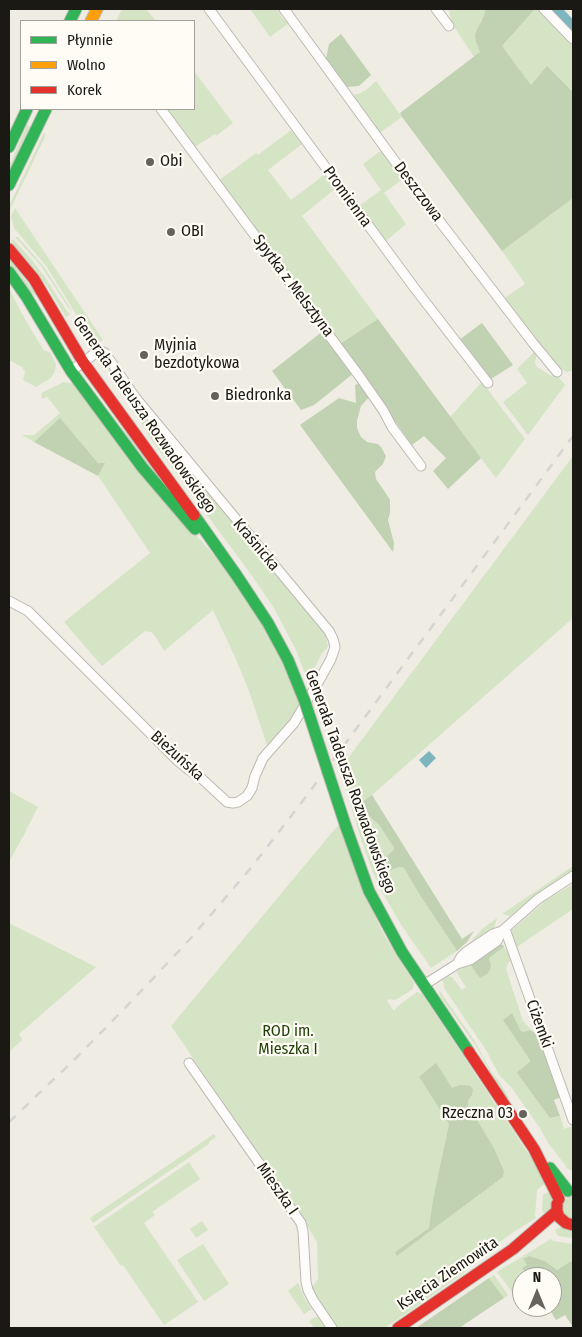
<!DOCTYPE html>
<meta charset="utf-8">
<style>
body{margin:0}
#map{position:relative;width:582px;height:1337px;overflow:hidden;background:#efece3;font-family:"Fira Sans Condensed",sans-serif}
canvas{display:block}
.frame{position:absolute;inset:0;border:10px solid #1b1913;pointer-events:none}
.legend{position:absolute;left:20px;top:20px;width:175px;height:90px;box-sizing:border-box;background:#fefcf5;border:1px solid #a3a19b;margin:0;padding:6px 9px;list-style:none;font-size:15px;color:#1b1913}
.legend li{display:flex;align-items:center;gap:10px;height:25px}
.legend b{width:25px;border:1px solid #a3a19b}
.north{position:absolute;left:512px;top:1267px;width:50px;height:50px;box-sizing:border-box;background:#fefcf5;border:1px solid #a3a19b;border-radius:50%;rotate:0deg;font-size:14px;font-weight:700;line-height:20px;text-align:center;color:#1b1913}
.north::after{content:'';display:block;margin:auto;width:18px;height:22px;background:#65635c;clip-path:polygon(50% 0,100% 100%,50% 72%,0 100%)}
</style>
<div id="map">
<canvas width="582" height="1337"></canvas>
<div class="frame"></div>
<ul class="legend">
<li><b style="height:6px;background:#30b455"></b>Płynnie</li>
<li><b style="height:6px;background:#ff9f0a"></b>Wolno</li>
<li><b style="height:6px;background:#e5322d"></b>Korek</li>
</ul>
<div class="north">N</div>
</div>
<script>
const ctx = document.querySelector('canvas').getContext('2d');
ctx.lineJoin = 'round';
function fill(path, color) { ctx.fillStyle = color; ctx.fill(path, 'evenodd'); }
const shape = rows => new Path2D(rows.map(r => 'M' + r).join(''));
function trace(path, color, width, dash) { ctx.strokeStyle = color; ctx.lineWidth = width; ctx.lineCap = dash ? 'butt' : 'round'; ctx.setLineDash(dash || []); ctx.stroke(path); }
function drawText(font, color, halo, rows, align = 'center') {
  ctx.font = font + ' "Fira Sans Condensed",sans-serif'; ctx.lineWidth = 4.5; ctx.setLineDash([]); ctx.textBaseline = 'middle'; ctx.strokeStyle = halo; ctx.fillStyle = color; for (const [text, x, y, turn = 0] of rows) {
    ctx.save(); ctx.translate(x, y); ctx.rotate((+turn || 0) * Math.PI / 180); ctx.textAlign = isNaN(turn) ? turn : align; if (halo) ctx.strokeText(text, 0, 0); ctx.fillText(text, 0, 0); ctx.restore();
  }
}
const green = shape([
 [122,9,146,9,156,21,116,21],
 [250,9,277,9,282,18,289,23,270,37],
 [449,9,485,9,485,13,480,22,476,42,480,52,474,57,451,22],
 [535,9,542,9,573,43,573,92,547,67,531,85,502,46],
 [194,71,233,123,216,136,215,134,193,148,164,109,194,109],
 [376,81,402,117,378,134,353,99,355,94,359,94,366,90],
 [27,125,31,127,9,172,9,167],
 [291,130,302,144,268,170,291,200,324,175,336,188,302,216,378,319,340,344,218,181,256,153,258,155],
 [44,133,46,134,43,141,9,212,9,206],
 [383,149,404,178,384,193,406,224,385,242,359,206,381,190,363,164],
 [573,198,573,370,567,372,558,367,525,329,503,299,525,284,502,251],
 [15,208,103,340,97,345,95,345,47,267,14,228,11,216],
 [15,237,18,237,44,267,73,312,68,307,41,266],
 [13,239,32,260,44,276,65,308,70,315,66,317,47,286,32,266,11,241],
 [9,259,36,294,35,296,9,267],
 [9,288,22,314,44,351,50,352,56,364,55,371,51,378,36,387,23,380,25,372,22,367,9,360],
 [535,351,537,353,535,363,537,367,551,376,557,375,565,385,528,435,503,402,527,383,517,369],
 [105,358,137,407,193,476,229,515,325,632,328,647,322,653,308,681,295,648,274,608,250,573,153,442,103,362,104,359],
 [85,379,120,426,146,455,185,509,160,482],
 [64,382,75,384,150,485,236,579,285,665,301,708,295,717,267,745,249,691,235,657,213,610,164,651,155,636,151,632,145,631,102,666,64,622,150,553,98,476,104,463,98,463,60,419,34,442,22,435,34,435,60,413,47,397,42,399,41,395,43,392],
 [482,382,525,439,496,478,450,417],
 [573,456,573,618,372,795,356,807,359,812,369,816,379,825,394,848,394,850,384,858,393,869,399,867,404,868,421,897,457,951,431,968,402,926,379,887,372,870,360,836,340,769],
 [9,791,38,807,26,830,26,831,9,862],
 [339,824,361,886,384,935,414,983,413,989,397,999,394,1000,390,999,387,1001,394,1011,398,1006,417,992,422,994,547,1182,537,1190,535,1216,536,1218,515,1231,468,1265,464,1273,385,1328,337,1328,311,1289,318,1279,317,1242,304,1220,171,1026],
 [419,1077,452,1089,471,1086,473,1090,472,1095,468,1101,468,1105,494,1148,504,1171,503,1177,397,1256,395,1252,429,1228,433,1199,449,1124],
 [573,866,573,870,537,894,510,916,502,914],
 [573,884,573,909,517,947,543,1018,539,1018,510,932,545,901],
 [497,918,494,928,490,933,463,951,482,929],
 [9,923,96,967,19,1034,22,1040,9,1052],
 [504,947,512,959,508,963,506,969,523,1021,531,1030,523,1032,520,1030,531,1062,517,1072,550,1118,560,1116,564,1129,573,1126,573,1171,566,1168,566,1166,548,1143,540,1128,511,1087,499,1075,486,1050,444,988,443,980,448,976,452,977,462,990,466,987,457,973,457,971,469,963,480,978,491,965,489,958],
 [439,990,474,1040,492,1073,498,1080,510,1100,504,1095,490,1074,491,1073,476,1046,440,996],
 [214,1134,216,1137,209,1142,209,1144,93,1223,90,1218],
 [189,1162,200,1179,152,1212,155,1215,144,1223,198,1302,164,1325,123,1265,121,1266,94,1227],
 [552,1190,553,1196,551,1209,546,1215,542,1210,543,1195],
 [573,1196,573,1219,569,1218,562,1212,562,1203,569,1197],
 [202,1221,208,1230,196,1238,190,1229],
 [561,1227,573,1230,573,1238,558,1236,555,1230],
 [551,1239,553,1241,573,1244,573,1264,571,1261,557,1270,545,1261,529,1256,523,1260,528,1265,522,1268,528,1277,522,1277,522,1285,512,1292,497,1272],
 [203,1244,229,1284,204,1301,177,1260],
 [494,1275,508,1295,504,1298,489,1278],
 [298,1283,306,1301,312,1309,304,1314,288,1291],
 [315,1317,318,1317,325,1328,314,1328,309,1321]
]);
const forest = shape([
 [485,9,535,9,502,46,531,85,547,66,573,92,573,198,502,251,402,117,400,113,480,52,476,42,475,34,485,13],
 [341,34,371,75,359,86,347,87,326,59,329,44],
 [378,319,481,458,448,489,433,471,446,458,424,436,412,445,340,344],
 [482,323,513,365,491,379,480,368,459,340],
 [323,331,354,373,314,405,301,410,272,371],
 [360,383,369,397,361,406,357,420,357,428,361,437,367,442,378,444,381,447,386,456,383,464,375,472,376,479,383,489,390,500,390,513,388,520,394,543,393,552,300,425,339,398,356,403,355,385],
 [60,418,98,463,105,463,98,476,34,442],
 [372,795,462,939,474,931,467,942,457,951,421,897,404,868,399,867,391,870,384,860,384,858,394,850,394,848,379,825,369,816,359,812,355,807],
 [498,945,503,945,504,947,489,958,491,965,490,970,488,973,480,978,469,963],
 [512,1013,520,1030,523,1032,531,1030,541,1038,561,1097,554,1100,560,1116,550,1118,517,1073,517,1072,530,1062,530,1060,503,1020],
 [436,1063,452,1088,460,1085,471,1086,473,1090,472,1095,468,1101,468,1105,494,1148,504,1171,503,1177,397,1256,395,1252,429,1228,433,1199,449,1124,419,1077],
 [529,1256,545,1261,557,1270,571,1261,573,1264,573,1327,565,1315,556,1320,548,1307,552,1307,552,1277,528,1277,522,1268,527,1265,523,1259],
 [489,1278,504,1298,459,1328,416,1328]
]);
const water = shape([
 [429,751,436,758,426,768,419,760]
]);
const canal = shape([
 [557,9,573,26]
]);
const street = shape([
 [209,9,416,290,488,383],
 [284,9,418,193,533,343,557,372],
 [436,9,449,26],
 [544,9,573,39],
 [161,109,360,377,383,410,392,427,421,466],
 [9,601,28,611,178,761,189,770,201,778,227,802,233,803,238,802,247,796,252,788,255,776,263,758,294,723,320,679,331,659,335,647,333,639,329,631,135,397,105,353,101,351,97,352,71,371],
 [505,929,573,1120],
 [457,964,461,957,466,952,493,934,502,931,538,899,573,876],
 [424,985,457,964,470,960,497,941,502,931],
 [189,1063,301,1223,303,1231,306,1282,308,1290,313,1300,332,1328]
]);
const fast = shape([
 [70,21,76,9],
 [9,147,27,109],
 [9,185,46,109],
 [9,272,26,296,71,371,142,467,195,529],
 [194,515,237,576,268,623,288,660],
 [346,827,369,891,402,952,469,1052],
 [550,1168,568,1191]
]);
const slow = shape([
 [91,21,97,9]
]);
const jam = shape([
 [9,249,34,279,83,362,194,515],
 [469,1052,534,1149,559,1199],
 [557,1204,557,1211,559,1217,566,1223,573,1225],
 [398,1328,513,1249,557,1211]
]);
const rail = shape([
 [9,1122,75,1059,127,1006,191,938,250,869,302,802,573,436]
]);
const fastBridge = shape([
 [288,660,305,702,346,827]
]);
const markers = [
 [150,162,5,"#65635c"],
 [171,232,5,"#65635c"],
 [144,355,5,"#65635c"],
 [215,396,5,"#65635c"],
 [523,1114,5,"#65635c"]
];
const poiNames = [
 ["Obi",160,162],
 ["OBI",181,232],
 ["Myjnia",154,346],
 ["bezdotykowa",154,364],
 ["Biedronka",225,396],
 ["Rzeczna 03",513,1114,"right"]
];
const streetNames = [
 ["Deszczowa",418,192,53],
 ["Promienna",347,197,54],
 ["Spytka z Melsztyna",293,286,53],
 ["Generała Tadeusza Rozwadowskiego",144,415,55],
 ["Kraśnicka",256,545,50],
 ["Bieżuńska",177,756,42],
 ["Generała Tadeusza Rozwadowskiego",350,782,70],
 ["Ciżemki",539,1024,70],
 ["Mieszka I",277,1189,55],
 ["Księcia Ziemowita",448,1274,-34]
];
const parkNames = [
 ["ROD im.",288,1032],
 ["Mieszka I",288,1050]
];
fill(green, '#d4e4c5');
fill(forest, '#c0d2b1');
fill(water, '#7eb6bf');
trace(canal, '#7eb6bf', 9);
trace(street, '#bcbab3', 11);
trace(fast, '#bcbab3', 13);
trace(slow, '#bcbab3', 13);
trace(jam, '#bcbab3', 13);
trace(street, '#fdfcfb', 9);
trace(fast, '#30b455', 11);
trace(slow, '#ff9f0a', 11);
trace(jam, '#e5322d', 11);
trace(rail, '#d6d4d1', 2.5, [9, 9]);
trace(fastBridge, '#bcbab3', 13, []);
trace(fastBridge, '#30b455', 11);
for (const [x, y, r, color] of markers) { const dot = new Path2D(); dot.arc(x, y, r, 0, 2 * Math.PI); ctx.fillStyle = color; ctx.fill(dot); trace(dot, '#fefcf5', 2); }
drawText('16px', '#1b1913', '#fefcf5', poiNames, 'left');
drawText('16px', '#1b1913', '#fefcf5', streetNames);
drawText('16px', '#1f3f06', '#fefcf5', parkNames);
</script>
